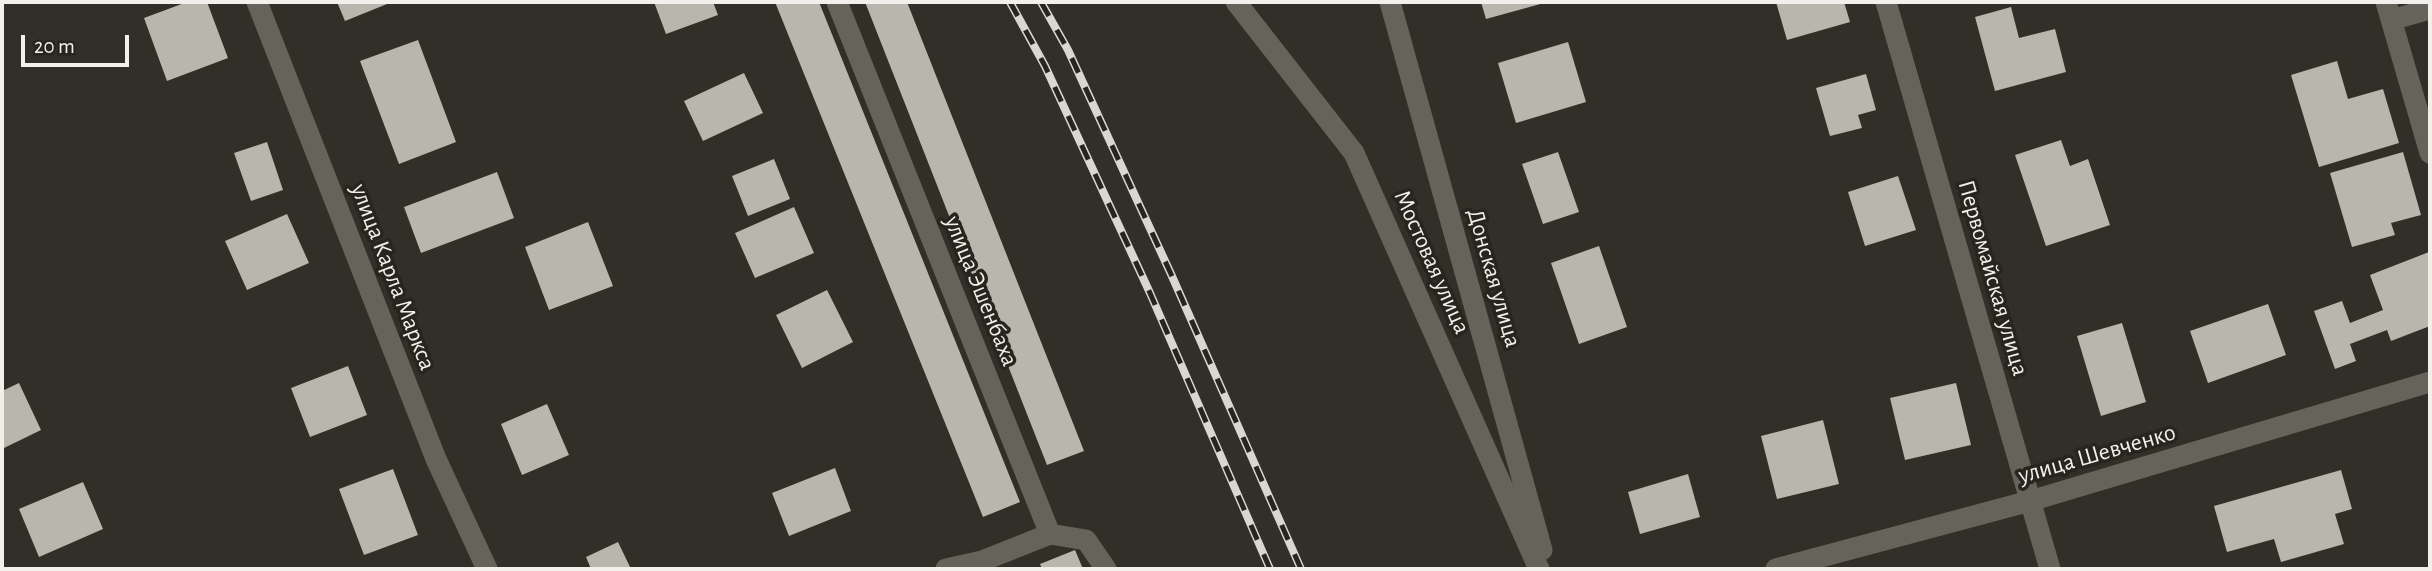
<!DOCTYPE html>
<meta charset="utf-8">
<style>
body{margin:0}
#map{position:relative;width:2432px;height:571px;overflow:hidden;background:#312f27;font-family:"Alegreya Sans",sans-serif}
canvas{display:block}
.frame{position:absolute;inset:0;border:4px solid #f1f0eb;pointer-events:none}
.scale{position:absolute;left:21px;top:35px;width:108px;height:32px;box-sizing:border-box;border:4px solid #f1f0eb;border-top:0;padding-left:9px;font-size:21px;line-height:24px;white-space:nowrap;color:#f1f0eb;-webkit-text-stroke:5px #27251e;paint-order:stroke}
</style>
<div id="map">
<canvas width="2432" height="571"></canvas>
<div class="frame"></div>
<div class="scale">20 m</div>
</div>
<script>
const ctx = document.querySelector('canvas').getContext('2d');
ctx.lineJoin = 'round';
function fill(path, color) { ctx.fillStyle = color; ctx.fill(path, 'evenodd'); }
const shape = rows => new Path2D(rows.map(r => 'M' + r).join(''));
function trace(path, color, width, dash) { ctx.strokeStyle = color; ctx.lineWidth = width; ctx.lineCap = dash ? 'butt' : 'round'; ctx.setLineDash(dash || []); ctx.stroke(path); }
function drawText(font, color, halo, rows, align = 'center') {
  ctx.font = font + ' "Alegreya Sans",sans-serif'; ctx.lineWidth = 7; ctx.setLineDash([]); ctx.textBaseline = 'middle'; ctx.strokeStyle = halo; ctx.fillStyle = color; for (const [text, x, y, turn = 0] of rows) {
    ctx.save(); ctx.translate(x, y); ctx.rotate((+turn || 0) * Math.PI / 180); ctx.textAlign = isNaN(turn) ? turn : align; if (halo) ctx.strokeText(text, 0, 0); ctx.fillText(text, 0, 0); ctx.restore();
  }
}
const building = shape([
 [187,2,207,2,228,58,167,81,144,18],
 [337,2,392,2,345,21],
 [654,2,713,2,718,15,666,34],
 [775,2,819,2,1020,502,983,517],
 [865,2,907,2,1084,451,1047,465],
 [1481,2,1544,2,1544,3,1486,19],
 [1776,2,1844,2,1850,22,1787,40],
 [2011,7,2019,38,2055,29,2066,72,1995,91,1975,17],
 [418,40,456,142,399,164,360,61],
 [1568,42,1586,102,1516,123,1498,63],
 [2337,61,2348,99,2383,89,2399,143,2319,167,2291,75],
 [744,73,763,113,703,141,684,101],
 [1866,74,1876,110,1858,115,1862,128,1830,136,1816,88],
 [2061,140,2070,166,2088,159,2110,225,2046,246,2015,155],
 [267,142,283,190,251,201,234,153],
 [1558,152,1579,212,1543,224,1522,164],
 [2403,152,2421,215,2391,223,2395,235,2352,247,2330,173],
 [774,159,790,199,748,216,732,176],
 [497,172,514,218,421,253,404,207],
 [1898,176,1916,230,1865,246,1848,192],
 [794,207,814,253,755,278,735,233],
 [287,214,309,263,247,290,225,241],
 [588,222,613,286,549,310,525,247],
 [1599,246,1627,327,1579,344,1551,263],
 [2429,252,2430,326,2391,341,2387,330,2350,344,2356,361,2335,369,2314,311,2342,301,2350,323,2383,310,2370,275],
 [827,290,853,342,802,368,776,315],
 [2268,304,2286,355,2208,383,2190,331],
 [2122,323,2146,402,2101,416,2077,336],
 [348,366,367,415,310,437,291,388],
 [19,383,41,430,2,449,2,391],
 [1956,383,1971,445,1905,460,1890,398],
 [547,404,569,455,522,475,501,424],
 [1823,420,1839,484,1777,499,1761,436],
 [835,468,851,511,789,536,772,493],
 [393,469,418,535,364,555,339,489],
 [2341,470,2352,509,2335,514,2344,544,2281,562,2274,539,2227,552,2214,506],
 [1688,474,1700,517,1640,534,1628,492],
 [83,482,103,529,39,557,19,509],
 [618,542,631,569,591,569,586,557],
 [1075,550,1083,569,1042,569,1040,564]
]);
const minor = shape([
 [257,2,436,459,487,569],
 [837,2,1050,534,1086,540,1106,569],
 [1236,2,1354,153,1539,569],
 [1390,2,1542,550],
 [1886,2,2050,569],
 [2386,2,2430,153],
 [2391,20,2430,9],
 [946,569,982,561,1050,534],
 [1776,569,2030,501,2430,382]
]);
const rail = shape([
 [1010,2,1045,66,1150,293,1270,569],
 [1041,2,1068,50,1171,274,1301,569]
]);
const streetNames = [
 ["Мостовая улица",1432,262,66],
 ["улица Карла Маркса",393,277,69],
 ["Донская улица",1494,278,74],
 ["Первомайская улица",1993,278,74],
 ["улица Эшенбаха",981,291,68],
 ["улица Шевченко",2097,454,-16]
];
fill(building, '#b9b7ad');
trace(minor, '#65635a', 21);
trace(rail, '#d8d7d2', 8);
trace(rail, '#27251e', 5, [16]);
drawText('24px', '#f1f0eb', '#27251e', streetNames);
</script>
